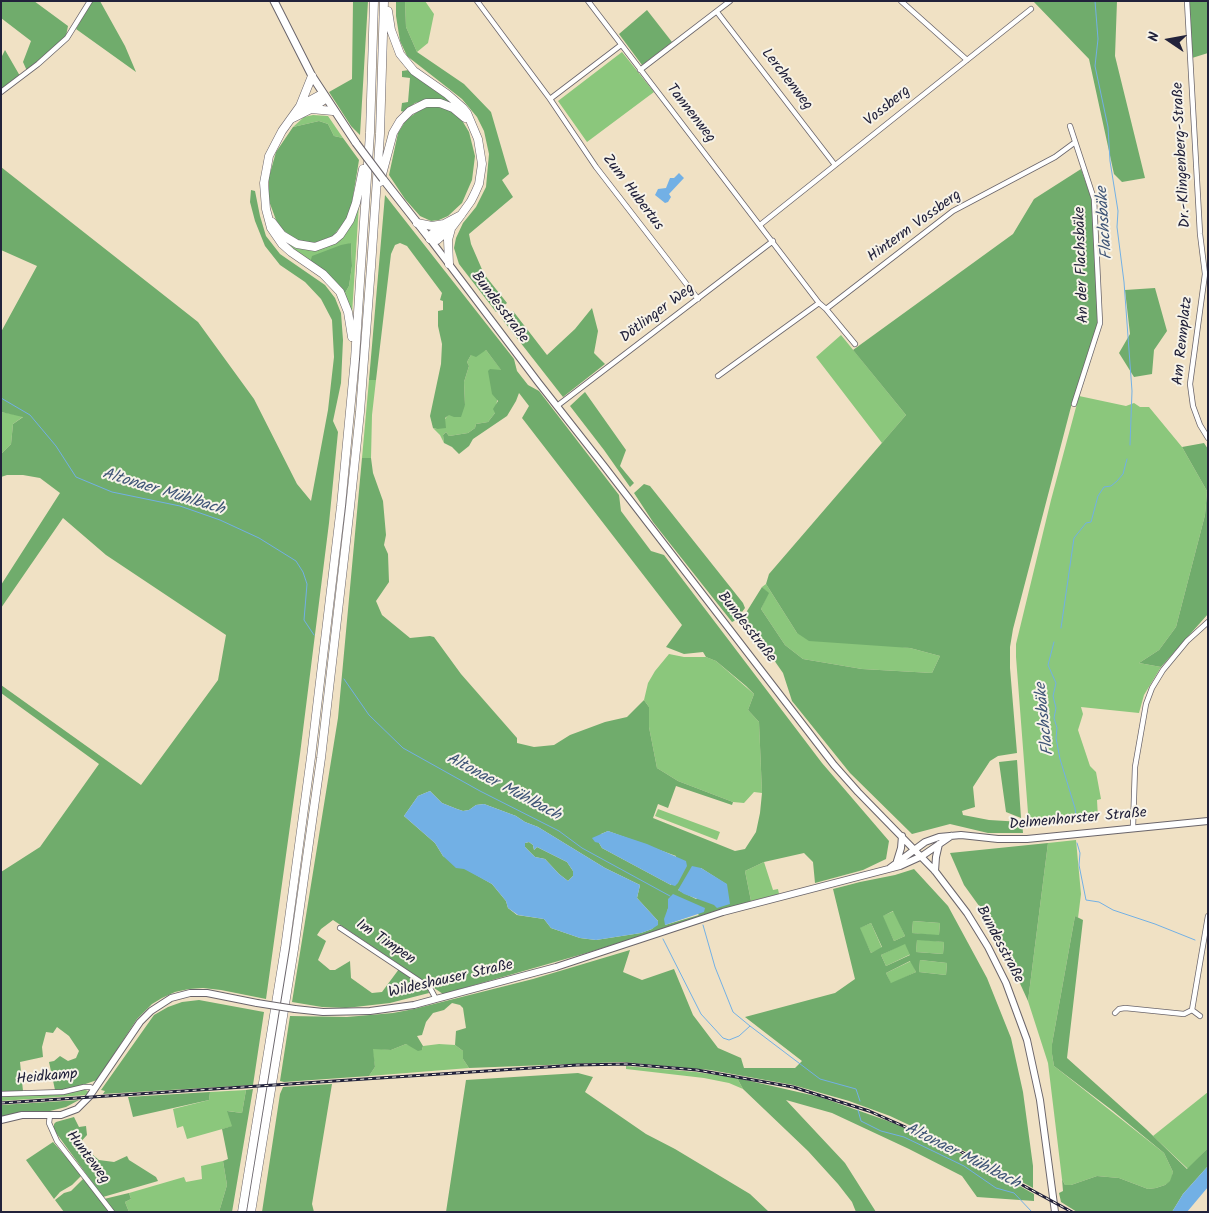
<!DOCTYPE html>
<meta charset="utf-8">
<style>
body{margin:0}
#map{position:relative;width:1209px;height:1213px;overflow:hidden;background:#f0e1c4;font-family:Kalam,sans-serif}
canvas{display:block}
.frame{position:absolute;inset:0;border:2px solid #22223b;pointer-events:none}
.north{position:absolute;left:1144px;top:15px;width:50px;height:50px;-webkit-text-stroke:4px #f7f3e8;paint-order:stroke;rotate:282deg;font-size:14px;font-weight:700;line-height:20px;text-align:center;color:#22223b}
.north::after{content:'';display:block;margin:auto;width:18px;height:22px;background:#22223b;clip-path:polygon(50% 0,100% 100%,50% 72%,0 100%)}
</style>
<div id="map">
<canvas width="1209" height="1213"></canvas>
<div class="frame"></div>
<div class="north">N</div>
</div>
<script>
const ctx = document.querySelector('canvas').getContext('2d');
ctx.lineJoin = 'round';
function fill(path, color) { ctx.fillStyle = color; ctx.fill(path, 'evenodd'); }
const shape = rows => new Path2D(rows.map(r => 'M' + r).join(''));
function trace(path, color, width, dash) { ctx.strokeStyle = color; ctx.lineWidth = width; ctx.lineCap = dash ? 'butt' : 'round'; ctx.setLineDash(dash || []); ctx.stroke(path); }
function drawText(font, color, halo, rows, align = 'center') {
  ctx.font = font + ' Kalam,sans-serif'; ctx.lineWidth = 4; ctx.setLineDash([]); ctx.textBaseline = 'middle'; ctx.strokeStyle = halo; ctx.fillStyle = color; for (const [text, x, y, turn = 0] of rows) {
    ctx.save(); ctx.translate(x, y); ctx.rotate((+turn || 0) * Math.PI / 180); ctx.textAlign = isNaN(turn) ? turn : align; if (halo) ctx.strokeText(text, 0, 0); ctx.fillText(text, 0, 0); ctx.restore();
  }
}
const green = shape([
 [405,1,425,1,434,14,428,43,417,52,406,27],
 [622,52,654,92,587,142,558,101],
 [313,115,328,116,343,138,334,136,328,124,319,121,293,127,304,117],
 [359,204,352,314,344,295,349,286,352,266,351,243,310,263,288,247,278,233,296,246,334,243],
 [841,335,906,415,882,443,816,357],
 [486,350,502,371,495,413,488,422,476,424,475,428,468,433,449,436,446,432,443,435,444,443,440,435,433,428,437,429,449,414,465,405,464,382,469,366,467,362,471,355],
 [369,380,376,380,372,415,371,458,362,458],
 [1079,396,1126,406,1134,403,1140,407,1149,407,1182,447,1207,491,1205,515,1176,627,1159,650,1139,663,1161,667,1144,695,1139,713,1081,707,1083,714,1078,730,1090,766,1096,772,1101,799,1097,800,1098,818,1029,826,1016,657,1016,644,1051,500],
 [1,412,24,416,13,424,11,444,1,454],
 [766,584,797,633,910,648,940,656,932,673,862,669,803,659,785,645,761,609,768,593,762,587],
 [669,654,684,657,706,657,716,661,754,694,748,710,759,722,762,793,754,792,744,803,733,802,678,781,657,768,649,727,649,707,644,700,648,683,655,671],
 [658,809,720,832,717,840,655,816],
 [1076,840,1081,894,1078,918,1075,916,1052,1044,1052,1054,1054,1066,1164,1153,1173,1172,1171,1181,1165,1185,1156,1188,1148,1189,1119,1178,1097,1176,1071,1185,1065,1185,1062,1179,1048,1063,1028,1001,1048,843],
 [764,862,773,890,778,889,779,894,751,901,745,871],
 [894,911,905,936,894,941,882,916],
 [913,921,940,923,939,936,912,933],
 [871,923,882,948,871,953,859,928],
 [917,939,944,942,943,954,916,952],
 [905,943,911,954,886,966,881,955],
 [920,960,947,963,946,975,919,972],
 [911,961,916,972,891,984,886,973],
 [406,1044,422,1050,423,1046,439,1044,455,1045,463,1051,463,1059,469,1068,369,1076,375,1067,372,1048,391,1050],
 [626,1066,696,1072,737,1078,743,1089,729,1083,704,1078,626,1069],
 [83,1089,88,1091,87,1095,1,1101,1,1096],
 [246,1090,242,1113,228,1111,233,1126,187,1139,183,1126,177,1128,173,1109,209,1100,210,1092],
 [1208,1092,1208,1148,1188,1169,1153,1136],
 [223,1161,227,1185,219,1212,129,1212,125,1202,131,1199,129,1193,184,1177,186,1182,202,1179,201,1166]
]);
const forest = shape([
 [1,1,34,1,68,26,66,36,27,71,23,62,31,41,1,18],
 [92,1,100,1,125,46,136,72,76,29],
 [353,1,368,1,360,135,351,126,329,92,352,79],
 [396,1,405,1,406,27,417,52,464,84,491,112,509,174,502,180,513,197,469,234,471,244,484,274,507,303,496,312,459,264,454,248,456,238,463,223,476,207,486,187,489,154,484,131,477,117,462,99,407,56,400,41,396,16],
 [1033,1,1117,1,1115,56,1145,178,1122,182,1114,174,1089,59],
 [1189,1,1208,1,1208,53,1192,58],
 [647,10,672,42,642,65,619,34],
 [5,50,20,76,1,91,1,58],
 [409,70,454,102,452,104,427,100,415,103,404,112,401,111,402,103,408,102,410,78,402,77,402,71],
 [428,107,438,107,447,109,460,117,469,132,475,156,472,180,462,203,448,216,439,220,431,221,420,216,405,199,389,175,398,133,406,120,421,109],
 [319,121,328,124,334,136,343,138,359,160,352,203,347,219,333,236,317,242,308,243,294,239,289,235,282,229,276,220,269,201,269,177,276,152,293,127],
 [1,167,198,322,254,399,297,484,311,501,328,410,334,357,332,320,321,299,305,282,280,265,265,246,255,221,250,202,251,190,255,191,260,216,266,236,280,254,325,285,335,298,341,313,343,340,341,383,333,421,338,432,329,523,300,754,266,999,221,990,203,988,189,989,175,992,162,998,152,1004,137,1019,97,1080,71,1089,55,1090,49,1062,54,1061,60,1056,68,1061,76,1058,79,1051,69,1036,57,1027,53,1033,46,1032,42,1047,43,1057,20,1062,23,1091,1,1092,1,872,40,847,99,764,1,693,1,685,141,785,218,680,226,635,106,555,63,518,1,608,1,585,60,493,40,478,23,475,7,475,1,477,1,454,11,444,13,424,23,417,1,412,1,332,37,266,1,250],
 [1081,169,1092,200,1098,322,1072,403,1013,629,1010,647,1010,668,1017,753,998,756,990,761,973,787,975,807,962,811,963,815,989,820,1022,822,1023,833,988,833,950,824,912,834,850,773,792,701,783,673,751,627,739,624,762,587,769,593,761,609,785,645,803,659,862,669,932,673,940,656,910,648,809,641,797,633,766,584,769,574,906,415,853,350,1013,234,1034,199],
 [385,195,514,359,517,371,528,385,539,391,619,495,621,511,651,551,664,555,822,763,889,841,886,859,863,870,815,883,813,862,804,853,764,862,745,871,751,901,590,952,443,994,333,920,321,929,317,935,326,941,318,960,330,970,335,970,350,961,351,978,372,993,382,992,399,969,428,989,429,993,390,1003,346,1008,322,1007,292,1002,338,718,362,458,371,458,373,473,383,501,386,535,384,545,388,554,389,582,376,601,382,615,410,638,430,636,434,637,461,674,517,738,517,743,534,747,554,745,570,735,605,722,627,717,644,700,649,707,649,727,657,768,678,781,733,802,732,805,676,786,668,808,658,804,653,818,735,851,745,849,756,832,760,813,762,793,759,722,748,710,754,694,746,686,716,661,706,657,703,652,684,654,666,647,682,625,522,418,529,406,519,393,516,401,507,416,473,439,469,446,459,454,452,447,444,443,443,435,446,432,449,436,468,433,475,428,476,424,488,422,495,413,493,409,498,401,492,394,488,371,490,369,501,370,486,350,476,357,471,355,467,362,469,366,464,382,465,405,461,417,454,417,449,415,445,418,446,428,437,429,433,428,430,416,441,364,442,344,438,326,438,311,443,310,443,301,440,300,442,293,407,246,400,243,395,245,391,254,376,380,369,380],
 [430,791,442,803,457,809,463,811,469,810,476,805,484,804,516,816,525,822,538,827,605,868,640,885,637,898,658,921,652,929,641,933,596,940,580,938,551,928,544,919,517,915,508,908,506,901,492,884,443,856,435,843,404,816,418,796],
 [608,831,676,856,671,885,602,848,599,843,601,834],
 [701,868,726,884,696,899,678,890],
 [673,895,682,899,699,915,665,925,669,903],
 [351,243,352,266,349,286,344,295,310,263,312,256,341,245],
 [1155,288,1167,331,1154,350,1152,374,1134,377,1119,353,1130,334,1125,290],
 [592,308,598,331,594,353,605,364,563,397,502,319,513,311,547,355,575,329],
 [585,392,626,450,620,466,634,483,630,487,604,450,570,406],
 [1204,443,1208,449,1208,614,1161,667,1139,663,1159,650,1176,627,1205,515,1207,491,1182,447],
 [644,484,650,486,743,603,745,608,736,620,732,622,653,522,634,493],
 [1017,760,1021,818,1006,812,999,762],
 [529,842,533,845,534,850,537,847,567,862,573,871,573,876,568,881,559,874,545,859,535,857,525,847,525,843],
 [1048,843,1028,1001,1007,955,987,917,964,885,950,853],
 [914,869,948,906,987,978,1011,1038,1023,1092,1033,1166,1033,1188,973,1155,890,1116,849,1101,793,1085,710,1070,623,1062,469,1068,463,1059,463,1051,455,1045,456,1031,466,1028,463,1008,460,1005,452,1003,444,1010,433,1013,426,1022,422,1035,417,1036,423,1046,422,1050,418,1051,406,1044,391,1050,373,1049,375,1067,369,1076,284,1082,280,1081,290,1016,347,1017,393,1013,414,1009,533,979,630,950,623,972,642,980,674,969,693,1015,718,1048,741,1058,744,1068,795,1068,802,1061,745,1017,835,993,855,979,833,889,860,882,895,875],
 [893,911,905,936,894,941,883,916],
 [913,921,940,923,939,935,912,933],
 [871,923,882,947,871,953,860,928],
 [917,940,944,942,943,954,916,952],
 [905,944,910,955,886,966,881,955],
 [920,960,947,963,946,975,919,972],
 [910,961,916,972,891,983,886,973],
 [1075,916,1083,920,1067,1058,1146,1129,1187,1169,1208,1148,1208,1166,1183,1194,1172,1212,1077,1212,1061,1202,1059,1193,1063,1191,1062,1179,1065,1185,1071,1185,1097,1176,1119,1178,1148,1189,1156,1188,1165,1185,1170,1181,1173,1172,1164,1153,1113,1111,1054,1066,1052,1054,1052,1044],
 [199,1000,264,1012,253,1085,103,1094,105,1091,101,1090,154,1015,168,1007,182,1002],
 [578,1073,593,1077,585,1092,646,1134,675,1149,750,1194,769,1212,446,1212,466,1080],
 [737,1078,820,1097,888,1121,929,1138,971,1159,1034,1194,1034,1201,977,1197,962,1176,909,1149,832,1113,786,1100,845,1163,876,1212,856,1212,852,1202,838,1184,808,1151,743,1089],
 [332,1084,312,1204,314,1212,262,1212,280,1094,283,1087],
 [253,1089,232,1212,219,1212,227,1185,223,1161,228,1159,222,1129,232,1126,227,1111,242,1113,246,1090],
 [210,1092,209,1100,133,1117,128,1097],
 [79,1100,66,1107,50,1111,21,1112,1,1117,1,1105],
 [74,1117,79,1127,86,1126,87,1135,77,1146,83,1154,93,1155,99,1160,114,1162,127,1156,129,1160,156,1177,158,1181,103,1197,54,1130,54,1124,56,1122],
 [53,1142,82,1175,72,1185,60,1192,54,1199,26,1160],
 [84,1178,111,1212,64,1212,55,1200,64,1193,71,1191],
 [129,1193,131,1199,125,1202,129,1212,114,1212,104,1199]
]);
const water = shape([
 [679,173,684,178,669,194,671,197,668,202,665,203,655,195,658,189,666,188,670,178,674,178],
 [430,791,442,803,457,809,463,811,469,810,476,805,484,804,516,816,525,822,538,827,605,868,640,885,637,898,658,921,658,925,652,929,641,933,596,940,580,938,551,928,544,919,518,915,508,908,506,901,492,884,464,869,456,868,443,856,435,843,404,816,418,796],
 [529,842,533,845,534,850,537,847,567,862,573,871,573,876,568,881,559,874,545,859,535,857,525,847,525,843],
 [608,831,647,844,686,861,687,866,678,883,675,886,669,884,602,848,599,843,595,842,592,838],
 [692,866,701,868,727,884,730,904,717,908,714,905,684,894,678,890],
 [673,894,705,908,704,912,665,925,664,919,668,908,668,899],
 [1208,1166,1208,1187,1187,1212,1172,1212,1183,1194]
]);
const stream = shape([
 [1095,1,1098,39,1095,66,1108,127,1110,161,1118,211,1117,227,1124,282,1132,391,1130,445],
 [1,398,30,415,56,446,76,477,112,492,180,506,220,520,259,538,296,561,303,572,307,584,304,620,314,635],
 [1061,628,1074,538,1086,523,1091,522,1098,496,1104,487,1111,486,1117,481,1123,474,1127,459],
 [1054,642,1048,665,1056,683,1053,696,1056,708,1054,718,1057,728,1056,738,1060,759,1075,808,1077,823],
 [344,679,369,715,403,748,480,791,559,831,582,848,670,896],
 [1077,843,1080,853,1079,865,1086,900,1099,902,1113,910,1155,924,1195,940],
 [703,925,715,967,733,1012,750,1026],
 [663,939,701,1014,723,1038,729,1040,739,1036,750,1026,820,1079,856,1089,860,1101],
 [858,1110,861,1121,881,1131,904,1137,964,1166,996,1188,1014,1193,1032,1212]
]);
const street = shape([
 [477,1,550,99],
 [588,1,819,303,826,309,855,344],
 [901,1,967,60],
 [1187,1,1200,234,1205,274,1190,384,1193,406,1200,425,1208,438],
 [717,12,835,165],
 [621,45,550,99,596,167,698,299],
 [640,70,730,1],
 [1,92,38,64,67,38,90,1],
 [1070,126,1094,199,1100,323,1074,404],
 [760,225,1031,9],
 [826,309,953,211,1055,157,1074,143],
 [718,376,819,303],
 [557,406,773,241],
 [1133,827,1135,767,1146,704,1152,688,1163,670,1187,641,1208,622],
 [340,928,430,988,436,999],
 [1115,1013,1119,1009,1125,1008,1184,1014,1192,1010],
 [1200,1016,1192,1010,1208,916],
 [1,1094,63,1092,84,1087,90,1087,94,1089],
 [50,1115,49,1123,57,1141,112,1212]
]);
const secondary = shape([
 [430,239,538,382,604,466,834,765,858,792,935,871,967,913,988,947,1006,983,1027,1040,1040,1100,1055,1212],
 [897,861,901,848,902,836],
 [890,868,925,842,939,837,961,835,998,839,1027,839,1208,821],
 [935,871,936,857,939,844],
 [295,1009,323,1012,370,1011,414,1005,436,999,556,967,723,912,900,866,922,856,951,836],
 [1,1120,22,1115,61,1115,77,1109,89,1097,140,1022,151,1011,171,998,190,993,207,993,257,1003]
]);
const primary = shape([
 [274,1,312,76,356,143],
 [383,179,430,239]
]);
const highway = shape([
 [388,11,391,30,400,54,414,71,447,94,463,108,467,113,478,139,482,164,479,184,475,193,471,201,461,215,452,227,437,240,430,239,432,234,444,224,461,215],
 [312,76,300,106,282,131,269,156,264,183,266,209,271,228,282,244,291,252,323,274,340,292,348,312,352,337],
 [300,106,322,94],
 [311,109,333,111],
 [293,118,311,109,325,99],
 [380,182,393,133,400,121,410,111,426,103,440,103,453,108,465,118],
 [272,222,282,235,297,244,315,247,334,240,340,235,350,220,356,203,363,169],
 [417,223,432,226,444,224],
 [449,264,448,240,451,229],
 [242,1212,285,948,311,757,341,506,355,359,361,266,370,133,374,1],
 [251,1212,294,949,321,758,350,507,360,412,371,267,380,134,384,1]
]);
const rail = shape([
 [1,1103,577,1065,627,1064,697,1070,793,1087,869,1111,958,1150,1072,1212]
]);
const secondaryBridge = shape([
 [257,1003,295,1009]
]);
const primaryBridge = shape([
 [356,143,383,179]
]);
const streetNames = [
 ["Lerchenweg",786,80,52],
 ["Vossberg",888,107,-39],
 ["Tannenweg",690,114,52],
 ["Dr.-Klingenberg-Straße",1183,155,-93],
 ["Zum Hubertus",632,193,53],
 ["Hinterm Vossberg",915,227,-36],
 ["An der Flachsbäke",1083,265,-92],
 ["Bundesstraße",499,308,53],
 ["Dötlinger Weg",658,314,-37],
 ["Am Rennplatz",1184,341,-84],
 ["Bundesstraße",746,628,52],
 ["Delmenhorster Straße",1078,820,-5],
 ["Im Timpen",385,943,34],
 ["Bundesstraße",999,945,62],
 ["Wildeshauser Straße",451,980,-13],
 ["Heidkamp",47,1078,-5],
 ["Hunteweg",87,1158,53]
];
const waterNames = [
 ["Flachsbäke",1106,223,-94],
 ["Altonaer Mühlbach",163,493,17],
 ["Flachsbäke",1046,719,-96],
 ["Altonaer Mühlbach",503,788,28],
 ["Altonaer Mühlbach",962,1157,27]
];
fill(green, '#8bc77c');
fill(forest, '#70ac6c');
fill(water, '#72b0e5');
trace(stream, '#72b0e5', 1);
trace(street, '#6a656b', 6);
trace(secondary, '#6a656b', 8);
trace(primary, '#6a656b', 9);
trace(highway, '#6a656b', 9);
trace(street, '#fff', 4.5);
trace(secondary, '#fff', 6);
trace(primary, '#fff', 7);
trace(highway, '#fff', 8);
trace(rail, '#22223b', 3);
trace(rail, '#f7f3e8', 1, [4]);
trace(secondaryBridge, '#6a656b', 8, []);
trace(primaryBridge, '#6a656b', 9, []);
trace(secondaryBridge, '#fff', 6);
trace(primaryBridge, '#fff', 7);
drawText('15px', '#22223b', '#f7f3e8', streetNames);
drawText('italic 16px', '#3e5476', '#f7f3e8', waterNames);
</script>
